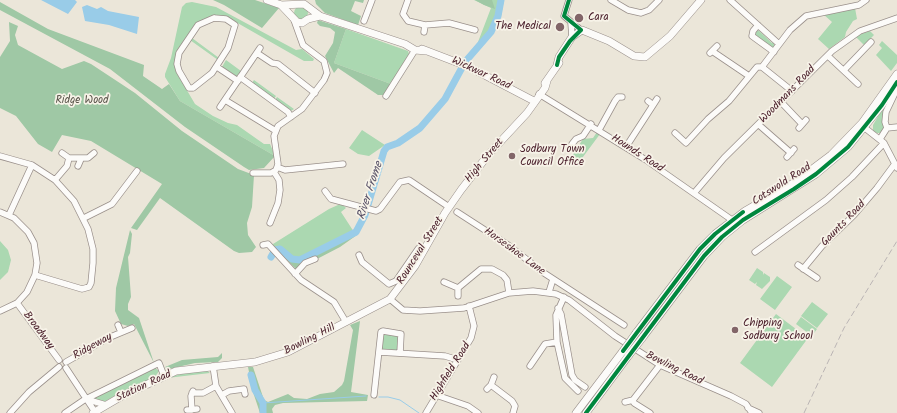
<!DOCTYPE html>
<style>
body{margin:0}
canvas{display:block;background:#ebe6d9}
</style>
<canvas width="897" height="413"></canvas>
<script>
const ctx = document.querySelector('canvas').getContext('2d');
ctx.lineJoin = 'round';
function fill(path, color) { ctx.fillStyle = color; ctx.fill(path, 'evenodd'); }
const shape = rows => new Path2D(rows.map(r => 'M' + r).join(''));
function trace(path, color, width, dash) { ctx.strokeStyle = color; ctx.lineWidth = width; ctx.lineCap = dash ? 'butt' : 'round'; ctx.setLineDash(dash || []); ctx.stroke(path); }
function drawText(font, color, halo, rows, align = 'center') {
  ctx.font = font + ' Kalam,sans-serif'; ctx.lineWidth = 3.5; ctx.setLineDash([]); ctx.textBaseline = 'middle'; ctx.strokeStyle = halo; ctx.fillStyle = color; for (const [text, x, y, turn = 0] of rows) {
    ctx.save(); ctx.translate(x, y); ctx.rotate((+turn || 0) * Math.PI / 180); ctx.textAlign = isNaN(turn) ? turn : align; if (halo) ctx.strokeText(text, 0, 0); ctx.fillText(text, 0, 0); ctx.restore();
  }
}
const green = shape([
 [474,0,504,0,501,16,493,33,483,45,478,42,491,8],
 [192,2,216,7,296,50,302,49,314,59,313,61,304,61,234,21,211,16,199,22,180,48,176,67,178,75,195,104,213,116,228,123,237,125,264,144,270,144,275,156,180,101,165,77,165,74,171,58,182,7,186,3],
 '294 13a7 7 0 1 1 14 0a7 7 0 1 1-14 0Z',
 [855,8,857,19,853,21,846,32,845,37,829,49,818,39,832,22,823,14],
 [346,29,408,51,409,54,391,84,334,63],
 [758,30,772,43,774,42,774,48,755,36,754,33],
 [870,31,874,35,864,45,855,36],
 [192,38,219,58,218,60,190,40],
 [882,41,897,55,897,63,891,71,876,55,882,48,879,45],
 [226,60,241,71,238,76,236,76,222,67],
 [254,80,276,96,274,99,252,83],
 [277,97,294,109,291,111,275,100],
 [887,101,884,128,880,133,877,133,873,131,873,125],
 [362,130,385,145,369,156,358,154,349,148],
 [597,132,600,134,577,165,570,159,583,139,593,138],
 [338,205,343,205,346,208,341,212,354,232,299,258,292,257,285,250,274,250,273,244,329,209],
 [0,241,8,250,11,260,8,272,0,280],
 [757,268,763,272,763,275,764,273,770,277,770,281,762,289,756,285,757,282,755,284,749,280],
 [777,276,792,287,775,310,760,299],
 [812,302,828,314,817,328,801,316],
 [776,314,808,338,772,387,740,363],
 [801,317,817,329,812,336,796,324],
 [382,332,400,334,399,352,380,351],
 [154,367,159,371,155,377,128,390,125,390,102,403,95,399,95,397],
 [206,370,210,373,167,378,189,372]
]);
const forest = shape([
 [213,0,255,0,279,8,262,28,224,5],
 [315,0,364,0,363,3,355,1,351,11,361,16,358,25,325,13,316,4],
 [475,0,492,0,495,9,484,5],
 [0,2,48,29,144,65,143,76,162,89,169,84,180,101,275,156,264,168,249,170,244,167,185,127,110,69,0,10],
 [318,20,346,29,334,63,391,84,384,95,378,95,338,68,334,73,325,56,333,43,335,32,330,28,320,26,317,23],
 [9,22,18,26,15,35,18,45,62,69,84,61,91,64,135,93,182,131,238,169,254,175,252,207,247,223,248,235,256,247,252,252,239,253,234,251,160,198,137,230,131,228,162,184,91,141,62,135,52,152,38,144,16,116,0,108,0,57,10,41],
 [130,230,132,234,130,253,128,257,131,297,128,304,128,310,139,318,154,363,134,324,128,326,121,324,115,311,116,288],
 [354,232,357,235,340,247,317,259,301,263,296,269,281,254,274,250,282,248,292,257,299,258],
 [360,321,351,392,368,395,367,401,283,403,275,405,272,409,273,413,260,413,253,392,248,367,253,367,264,400,268,402,288,394,294,398,307,399,320,394,334,392,342,385,344,381,353,330,350,325],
 [222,353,222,358,218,362,195,363,169,369,165,367,182,360,218,357]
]);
const water = shape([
 [41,0,75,0,77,2,68,14],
 [87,5,97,9,101,7,108,11,139,17,137,34,109,25,85,21,82,7]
]);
const stream = shape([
 [379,397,388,397,400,400,419,413],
 [263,403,366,396]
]);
const river = shape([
 [271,257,275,250,280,249,292,259,300,260,356,232,365,215,384,151,387,147,398,143,420,128,445,99,465,62,491,32,498,16,501,0],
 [251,375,255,390,263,403,263,413]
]);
const minor = shape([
 [408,0,403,14,408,21,425,25,449,23,475,30],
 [569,0,564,16,581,30],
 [611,0,628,10,641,13,649,10,659,0],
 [730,0,779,44],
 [214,18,226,19,235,25,228,48,212,73,193,88,189,88,179,71,177,64,179,53,198,25,214,18],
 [364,21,372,0],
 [571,23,572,37],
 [758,25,753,31,752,36,774,52],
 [424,32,425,25],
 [712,51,749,76],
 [257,53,272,63,278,64,315,93],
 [710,53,717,46],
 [828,56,858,84],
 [217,67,238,81],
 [762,67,790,30,806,16,859,5,866,0],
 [844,70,871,42],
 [240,77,288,112,291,117],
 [539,94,646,160,732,220],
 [386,96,415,50],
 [225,100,276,131],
 [648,101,653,105],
 [782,103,802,124],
 [220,107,260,48],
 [759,125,791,153],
 [799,128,806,120],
 [865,128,884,143,897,168],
 [887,128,897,127],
 [599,130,615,101,618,97,622,97],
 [675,133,686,143,708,119,729,101,757,67,762,67,792,91],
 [880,139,887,128,885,122,886,112,897,89],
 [572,144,576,139,583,136,591,124],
 [626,147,657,99],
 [62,153,69,158],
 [0,156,32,165,55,180,74,201,88,229,93,249,93,263,91,283,89,287,82,289,35,275],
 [787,157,794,149],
 [78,166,81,159],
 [277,167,285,170,343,164],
 [253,173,271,173,276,170,278,164,274,136,278,126,302,109,324,80,327,73,324,61,303,45,294,20],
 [55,180,67,166,69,158,88,158,94,153],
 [325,191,331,199,376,211,380,209,400,182,409,180,449,207],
 [695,192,724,158,832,51,860,31,897,18],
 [0,212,14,218,28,232,34,243,37,263,35,275,27,292,17,303,0,311],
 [457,212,508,245,544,273,624,325],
 [9,215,32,165],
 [84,218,112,204,137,171],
 [270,223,278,203,280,190,279,180,274,172],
 [263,245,268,244,301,280,334,302,346,322],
 [755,252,826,200,852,177,884,143],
 [359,255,362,262,389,284,396,281,418,249,420,247,425,249],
 [798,265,817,278],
 [803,269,822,246,854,215,877,188,894,165],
 [295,274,305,263,315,259],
 [444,282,458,288,481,269,492,269,503,275,507,280,509,293],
 [549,292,553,279],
 [458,296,458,288],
 [564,297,556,315,557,342,565,378,578,391],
 [390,299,403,310,420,311,464,308,509,293,533,291,556,294,569,300,615,336,660,365,731,396,746,404,752,413],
 [17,303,59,360],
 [558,308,561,314,572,375,575,380,585,387],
 [118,325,121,332],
 [379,352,445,356,458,360],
 [66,362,108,338,132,328],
 [213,366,216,386,232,413],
 [530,366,545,344,557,342],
 [66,368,95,412],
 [491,385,512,401,515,406,513,413],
 [487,389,491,385,494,377],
 [192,393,203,393,216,386],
 [222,395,229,391,244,389,245,394],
 [374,395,381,332,383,331,401,334,400,353],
 [436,395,468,406,478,413],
 [89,400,106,405],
 [625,402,633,400],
 [748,408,759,413],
 [187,410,197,409],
 [192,410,191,396,193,391],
 [10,413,29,392,59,367],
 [65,413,84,400,159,363,164,376],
 [426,413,471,338,474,326,469,306],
 [650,413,634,403,633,400,660,365]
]);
const major = shape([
 [267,0,281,5,304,4,320,16,405,44,415,50,426,51],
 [281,5,297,22,302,23,308,19,320,16],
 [422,49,469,67,534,101],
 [557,65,559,57,572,37,582,30,609,41,634,56,645,57,670,36,701,0],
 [545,83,559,63],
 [636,333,700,249,715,234,745,211,795,182,831,155,862,123,897,74],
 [643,337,704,256,722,237,743,220,816,174,848,147,882,105,897,82],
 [93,413,122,396,176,371,255,362,288,352,390,299,415,266,445,213,461,190,488,155,527,113,545,88,547,81],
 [576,413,623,351],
 [586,413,629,355]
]);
const rail = shape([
 [804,413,844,328,897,241]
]);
const majorBridge = shape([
 [623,351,636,333],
 [629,355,643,337]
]);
const cycleway = shape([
 [557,65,559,57,570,41,581,30,564,16,569,0],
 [623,351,700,249,715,234,743,212],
 [586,413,704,256,722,237,743,220,794,189,816,174,848,147,882,105,897,82]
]);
const markers = [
 [579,18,5,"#826568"],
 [560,27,5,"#826568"],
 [512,156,4,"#826568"],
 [735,330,4,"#826568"]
];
const poiNames = [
 ["Cara",588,18],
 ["The Medical",551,27,"right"],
 ["Sodbury Town",520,150],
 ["Council Office",520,163],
 ["Chipping",743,324],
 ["Sodbury School",743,337]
];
const streetNames = [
 ["Wickwar Road",481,74,25],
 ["Woodmans Road",788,95,-46],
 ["Hounds Road",637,154,33],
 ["High Street",485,161,-50],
 ["Cotswold Road",782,185,-33],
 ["Gaunts Road",844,224,-46],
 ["Rounceval Street",421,251,-58],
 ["Horseshoe Lane",514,252,36],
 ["Broadway",38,331,53],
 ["Bowling Hill",310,340,-27],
 ["Ridgeway",93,347,-29],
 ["Bowling Road",674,369,26],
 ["Highfield Road",451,372,-58],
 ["Station Road",144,387,-25]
];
const parkNames = [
 ["Ridge Wood",82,101]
];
const waterNames = [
 ["River Frome",371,191,-72]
];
fill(green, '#abd8b1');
fill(forest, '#9fc8a5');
fill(water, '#99cce8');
trace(stream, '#99cce8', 1);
trace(river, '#99cce8', 7);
trace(minor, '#9a908b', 7);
trace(major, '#9a908b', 8);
trace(minor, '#fcfbf9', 5.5);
trace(major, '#fcfbf9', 7);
trace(rail, '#bab4b4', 1, [6, 3]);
trace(majorBridge, '#9a908b', 8, []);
trace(majorBridge, '#fcfbf9', 7);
trace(cycleway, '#00873e', 4);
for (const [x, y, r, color] of markers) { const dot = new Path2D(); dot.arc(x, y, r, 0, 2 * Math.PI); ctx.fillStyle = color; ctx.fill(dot); trace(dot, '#f7f3e8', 1.5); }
drawText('11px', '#4a1f2b', '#f7f3e8', poiNames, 'left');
drawText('11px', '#4a1f2b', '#f7f3e8', streetNames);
drawText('11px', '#585349', '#f7f3e8', parkNames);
drawText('italic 12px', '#575066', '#f7f3e8', waterNames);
</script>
